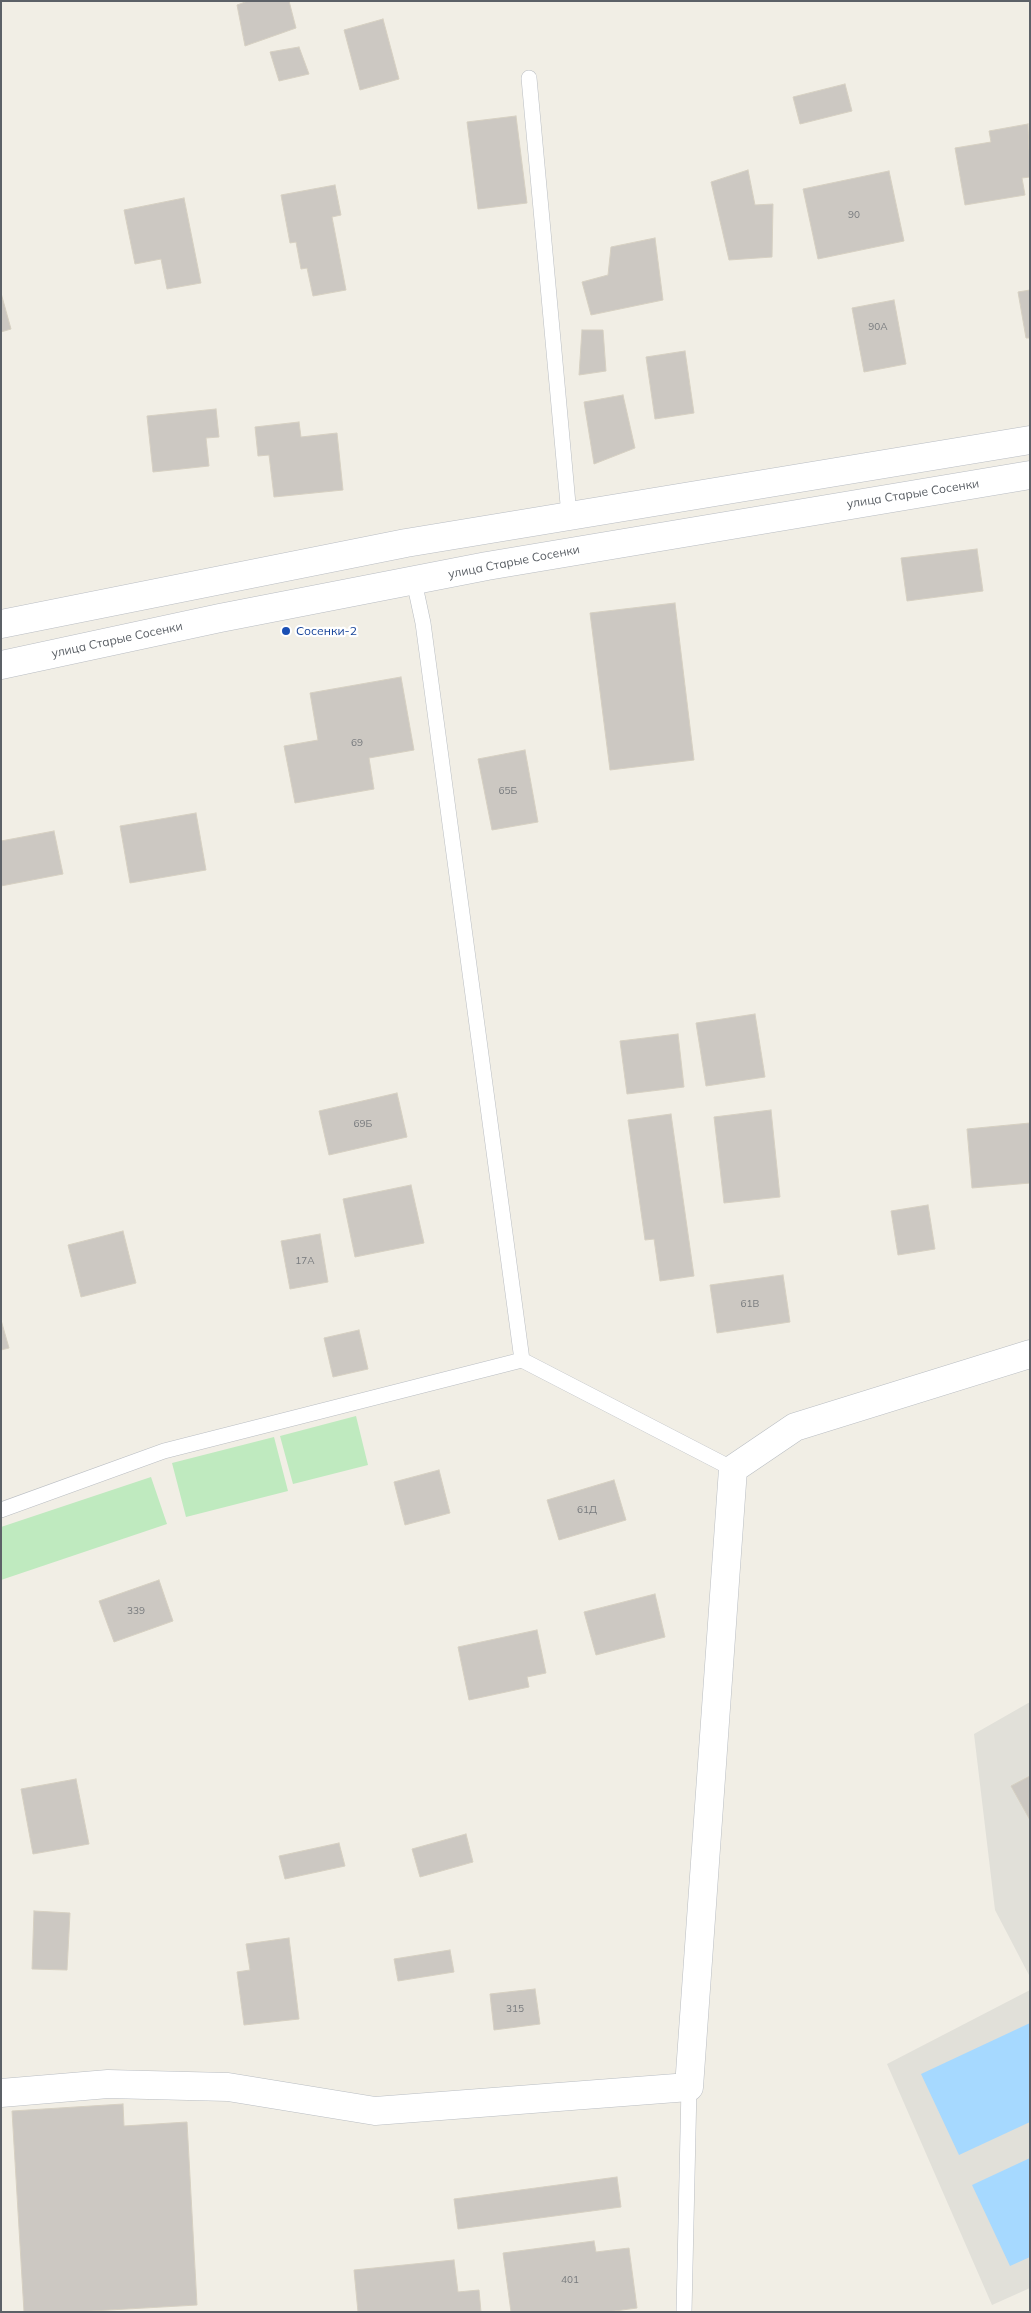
<!DOCTYPE html>
<meta charset="utf-8">
<style>
body{margin:0}
#map{position:relative;width:1031px;height:2313px;overflow:hidden;background:#f1eee5;font-family:Mulish,sans-serif}
canvas{display:block}
.frame{position:absolute;inset:0;border:2px solid #5c6167;pointer-events:none}
</style>
<div id="map">
<canvas width="1031" height="2313"></canvas>
<div class="frame"></div>
</div>
<script>
const ctx = document.querySelector('canvas').getContext('2d');
ctx.lineJoin = 'round';
function fill(path, color) { ctx.fillStyle = color; ctx.fill(path, 'evenodd'); }
const shape = rows => new Path2D(rows.map(r => 'M' + r).join(''));
function trace(path, color, width, dash) { ctx.strokeStyle = color; ctx.lineWidth = width; ctx.lineCap = dash ? 'butt' : 'round'; ctx.setLineDash(dash || []); ctx.stroke(path); }
function drawText(font, color, halo, rows, align = 'center') {
  ctx.font = font + ' Mulish,sans-serif'; ctx.lineWidth = 4.5; ctx.setLineDash([]); ctx.textBaseline = 'middle'; ctx.strokeStyle = halo; ctx.fillStyle = color; for (const [text, x, y, turn = 0] of rows) {
    ctx.save(); ctx.translate(x, y); ctx.rotate((+turn || 0) * Math.PI / 180); ctx.textAlign = isNaN(turn) ? turn : align; if (halo) ctx.strokeText(text, 0, 0); ctx.fillText(text, 0, 0); ctx.restore();
  }
}
const industrial = shape([
 [1030,1702,1030,1977,995,1910,974,1734],
 [1030,1990,1030,2288,992,2305,887,2064]
]);
const green = shape([
 [356,1416,368,1465,293,1484,280,1436],
 [274,1437,288,1491,186,1517,172,1463],
 [151,1477,167,1524,1,1580,1,1527]
]);
const water = shape([
 [1030,2023,1030,2122,959,2155,921,2074],
 [1030,2158,1030,2257,1010,2266,972,2185]
]);
const building = shape([
 [248,1,289,1,296,28,245,46,237,5,248,1],
 [383,19,399,79,360,90,344,30,383,19],
 [299,47,309,74,279,81,270,52,299,47],
 [845,84,852,111,800,124,793,97,845,84],
 [516,116,527,203,478,209,467,122,516,116],
 [1028,124,1030,177,1022,178,1025,195,965,205,955,148,991,142,989,131,1028,124],
 [748,170,755,205,773,204,772,257,729,260,711,182,748,170],
 [889,171,904,241,818,259,803,189,889,171],
 [335,185,341,215,332,217,346,290,313,296,307,268,301,269,296,242,290,243,281,195,335,185],
 [184,198,201,283,167,289,161,259,135,264,124,210,184,198],
 [655,238,663,300,591,315,582,282,608,275,611,247,655,238],
 [1030,290,1030,338,1026,338,1018,292,1030,290],
 [1,293,11,329,1,332,1,293],
 [894,300,906,364,864,372,852,308,894,300],
 [582,330,603,330,606,371,579,375,582,330],
 [685,351,694,413,655,419,646,357,685,351],
 [623,395,635,448,594,464,584,402,623,395],
 [216,409,219,437,206,438,209,466,153,472,147,416,216,409],
 [299,422,301,437,337,433,343,490,274,497,269,455,258,456,255,427,299,422],
 [977,549,983,591,907,601,901,558,977,549],
 [675,603,694,760,610,770,590,613,675,603],
 [401,677,414,750,369,758,374,789,295,803,284,746,318,740,310,693,401,677],
 [525,750,538,822,492,830,478,759,525,750],
 [196,813,206,870,130,883,120,826,196,813],
 [54,831,63,874,1,886,1,841,54,831],
 [755,1014,765,1077,706,1086,696,1023,755,1014],
 [678,1034,684,1087,627,1094,620,1041,678,1034],
 [397,1093,407,1137,329,1155,319,1111,397,1093],
 [771,1110,780,1197,724,1203,714,1117,771,1110],
 [671,1114,694,1276,660,1281,654,1239,645,1240,628,1120,671,1114],
 [1030,1123,1030,1183,972,1188,967,1129,1030,1123],
 [411,1185,424,1243,355,1257,343,1199,411,1185],
 [928,1205,935,1249,898,1255,891,1211,928,1205],
 [123,1231,136,1283,81,1297,68,1245,123,1231],
 [320,1234,328,1282,290,1289,281,1241,320,1234],
 [783,1275,790,1322,717,1333,710,1285,783,1275],
 [1,1320,9,1348,1,1350,1,1320],
 [359,1330,368,1369,333,1377,324,1338,359,1330],
 [439,1470,450,1513,405,1525,394,1482,439,1470],
 [614,1480,626,1520,559,1540,547,1500,614,1480],
 [159,1580,173,1621,114,1642,99,1601,159,1580],
 [655,1594,665,1637,596,1655,584,1612,655,1594],
 [537,1630,546,1673,527,1677,529,1687,469,1700,458,1647,537,1630],
 [1030,1776,1030,1820,1011,1786,1030,1776],
 [76,1779,89,1844,33,1854,21,1789,76,1779],
 [466,1834,473,1862,420,1877,412,1849,466,1834],
 [339,1843,345,1866,285,1879,279,1856,339,1843],
 [34,1911,70,1913,67,1970,32,1969,34,1911],
 [289,1938,299,2019,244,2025,237,1972,250,1970,246,1944,289,1938],
 [450,1950,454,1972,398,1981,394,1959,450,1950],
 [535,1989,540,2024,494,2030,490,1994,535,1989],
 [123,2104,124,2126,187,2122,197,2305,74,2312,24,2312,12,2111,123,2104],
 [617,2177,621,2207,458,2229,454,2199,617,2177],
 [594,2241,596,2252,629,2248,637,2308,607,2312,511,2312,503,2253,594,2241],
 [454,2260,458,2292,479,2290,481,2312,358,2312,354,2270,454,2260]
]);
const service = shape([
 [529,78,569,515],
 [414,581,423,623,522,1360],
 [1,1510,164,1451,522,1360,733,1469],
 [684,2312,689,2087]
]);
const minor = shape([
 [1,2093,108,2084,228,2087,375,2111,689,2087,733,1469,795,1427,1030,1354]
]);
const secondary = shape([
 [1,624,406,543,1030,440],
 [1,665,220,618,487,566,1030,475]
]);
const markers = [
 [286,631,5,"#1a4fb4"]
];
const numberNames = [
 ["90",854,215],
 ["90А",878,327],
 ["69",357,743],
 ["65Б",508,791],
 ["69Б",363,1124],
 ["17А",305,1261],
 ["61В",750,1304],
 ["61Д",587,1510],
 ["339",136,1611],
 ["315",515,2009],
 ["401",570,2280]
];
const streetNames = [
 ["улица Старые Сосенки",913,494,-9],
 ["улица Старые Сосенки",514,562,-11],
 ["улица Старые Сосенки",117,640,-12]
];
const transitNames = [
 ["Сосенки-2",296,631]
];
fill(industrial, '#e1e0d9');
fill(green, '#bfeabf');
fill(water, '#a6d9ff');
fill(building, '#ccc8c2');
trace(building, '#d6d0c2', 1);
trace(service, '#b9bdc2', 16);
trace(minor, '#b9bdc2', 29);
trace(secondary, '#b8bcc2', 29);
trace(service, '#fff', 15);
trace(minor, '#fff', 28);
trace(secondary, '#fff', 28);
for (const [x, y, r, color] of markers) { const dot = new Path2D(); dot.arc(x, y, r, 0, 2 * Math.PI); ctx.fillStyle = color; ctx.fill(dot); trace(dot, '#fff', 2); }
drawText('10px', '#787b7e', null, numberNames);
drawText('12px', '#5c6167', '#fff', streetNames);
drawText('12px', '#164399', '#fff', transitNames, 'left');
</script>
